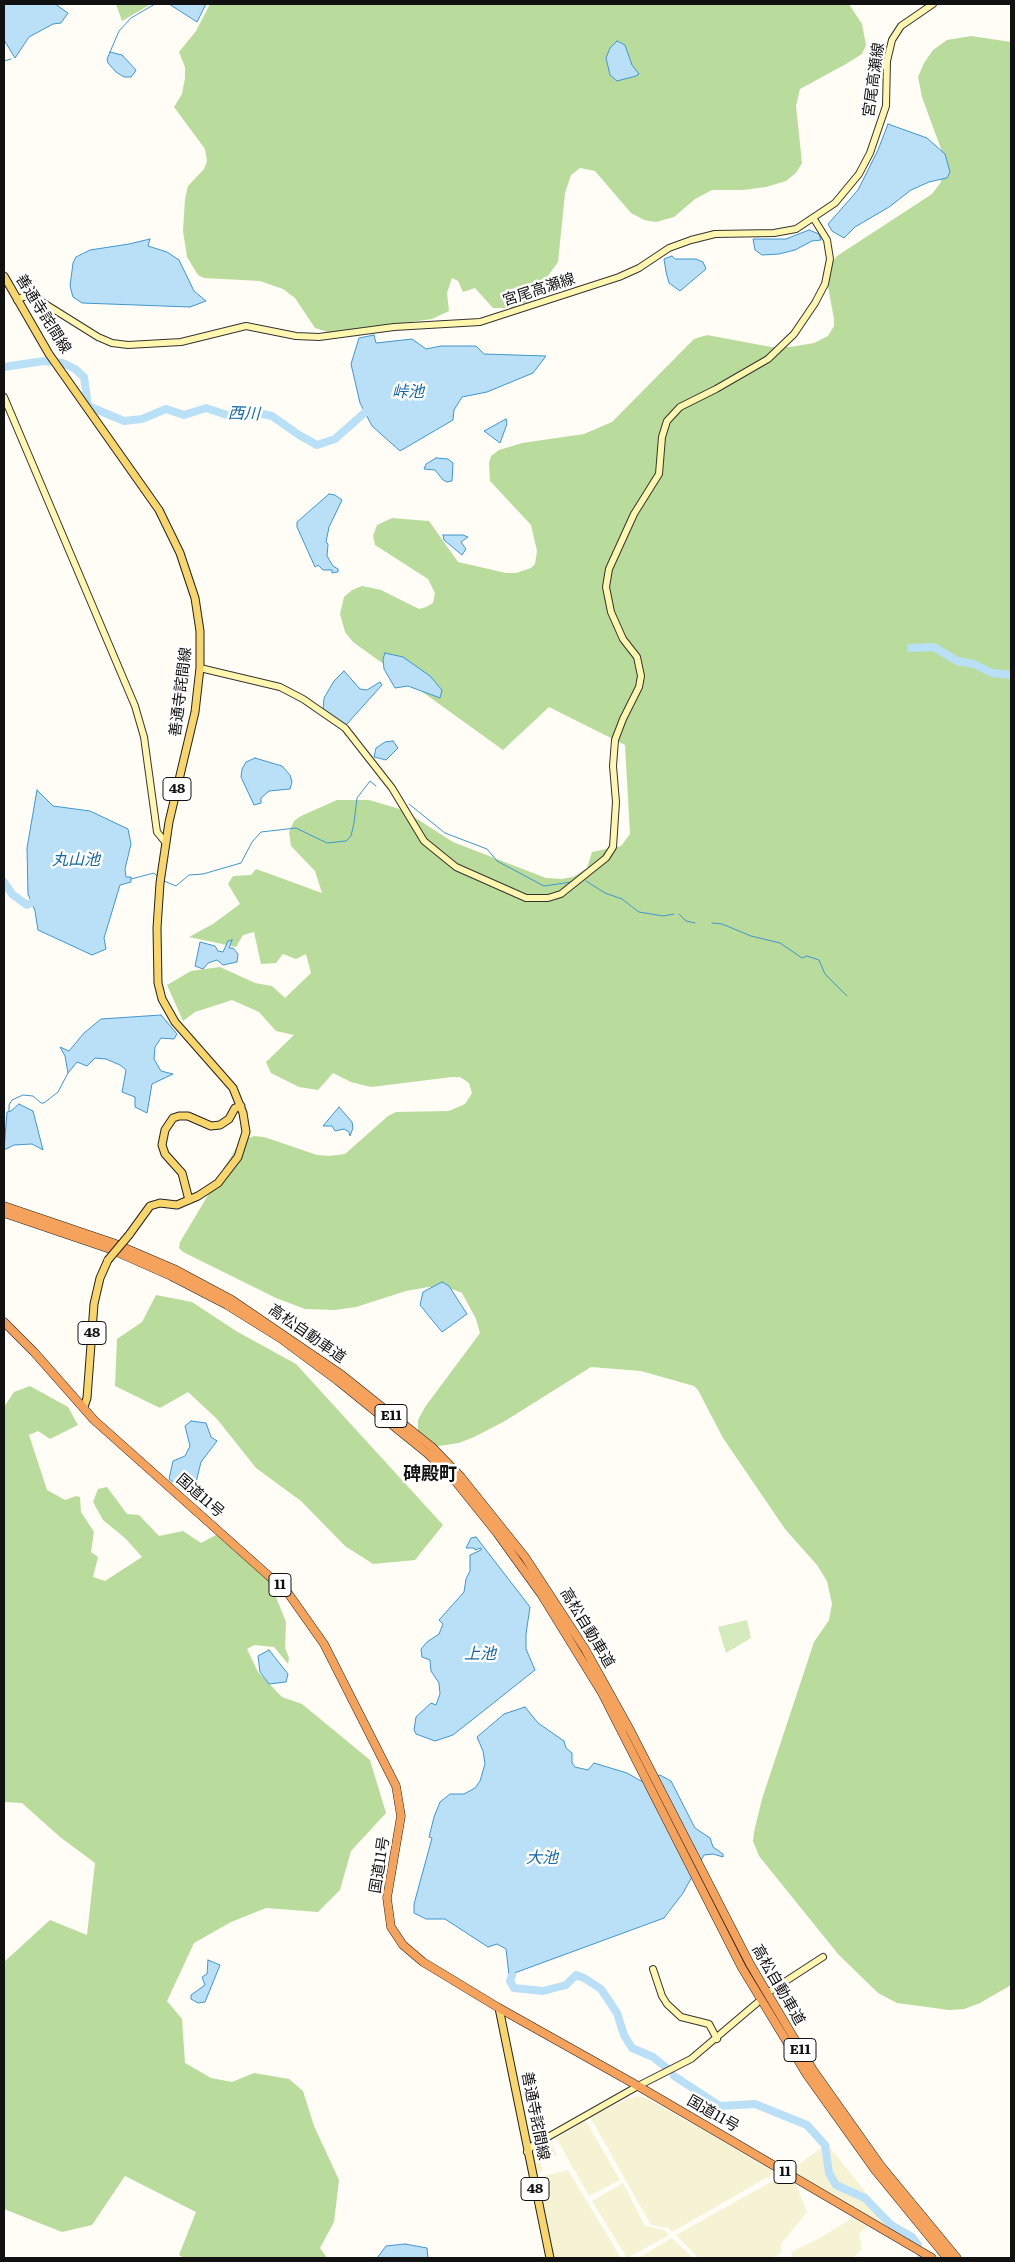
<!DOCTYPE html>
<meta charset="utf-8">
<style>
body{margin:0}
#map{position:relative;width:1015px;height:2262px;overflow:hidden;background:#fffdf5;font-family:Literata,serif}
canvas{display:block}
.frame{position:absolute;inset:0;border:5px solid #111;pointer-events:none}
</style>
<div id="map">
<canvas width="1015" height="2262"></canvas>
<div class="frame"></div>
</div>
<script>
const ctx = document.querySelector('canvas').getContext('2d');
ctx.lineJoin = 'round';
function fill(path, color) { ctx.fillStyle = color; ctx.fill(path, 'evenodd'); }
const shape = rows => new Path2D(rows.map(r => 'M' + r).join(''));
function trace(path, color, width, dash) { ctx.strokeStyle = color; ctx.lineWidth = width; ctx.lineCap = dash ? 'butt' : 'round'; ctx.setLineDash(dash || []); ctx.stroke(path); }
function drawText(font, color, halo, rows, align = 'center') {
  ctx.font = font + ' Literata,"Noto Sans JP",serif'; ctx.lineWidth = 5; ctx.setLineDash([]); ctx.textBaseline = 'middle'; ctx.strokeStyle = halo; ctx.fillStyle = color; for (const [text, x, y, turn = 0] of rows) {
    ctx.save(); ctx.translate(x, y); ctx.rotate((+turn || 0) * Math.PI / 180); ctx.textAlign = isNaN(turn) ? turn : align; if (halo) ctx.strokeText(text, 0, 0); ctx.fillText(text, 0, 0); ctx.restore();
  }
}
const farmland = shape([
 [638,2096,648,2099,772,2170,773,2174,672,2232,669,2228,651,2225,590,2117,629,2098],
 [586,2121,620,2180,589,2196,556,2138],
 [551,2141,557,2155,541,2162,543,2171,535,2175,530,2156,534,2150],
 [827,2144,869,2196,882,2217,911,2236,914,2243,792,2172,792,2169],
 [568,2170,621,2258,553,2258,536,2178],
 [780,2177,789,2179,797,2186,807,2212,781,2244,782,2252,773,2258,698,2258,676,2235],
 [623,2183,645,2226,664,2230,669,2235,627,2258,592,2201],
 [854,2217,868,2226,859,2233,862,2249,853,2258,793,2258,791,2252,820,2238],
 [672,2238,693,2258,638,2258]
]);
const green = shape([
 [747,1620,751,1638,726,1653,718,1627]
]);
const forest = shape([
 [116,4,151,4,122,21],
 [210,4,849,4,862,24,866,45,862,54,846,64,800,89,796,106,802,163,796,173,786,181,766,187,743,190,712,190,695,199,674,217,656,222,644,220,631,213,595,171,580,168,571,175,565,193,558,262,542,284,540,293,535,300,513,308,493,308,475,288,463,292,458,281,452,278,447,293,449,311,432,319,331,333,315,328,295,298,283,289,260,281,204,278,198,275,187,257,183,231,185,199,188,186,204,169,207,161,205,149,174,107,182,94,185,78,185,67,179,52,196,31],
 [971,36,1011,42,1011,1985,980,2003,964,2009,949,2010,897,2003,878,1993,838,1954,759,1856,753,1841,754,1832,762,1799,814,1642,829,1620,832,1604,827,1581,817,1565,785,1529,723,1438,698,1390,694,1386,641,1371,591,1367,505,1421,474,1437,459,1443,432,1447,418,1435,418,1420,425,1407,480,1333,476,1319,462,1293,447,1287,428,1287,406,1291,356,1307,335,1310,305,1309,276,1298,183,1252,179,1248,180,1242,238,1145,246,1139,254,1136,264,1137,317,1155,329,1156,345,1154,388,1116,396,1112,449,1111,465,1104,472,1093,469,1083,460,1077,452,1077,371,1087,351,1082,333,1073,318,1090,299,1087,271,1073,266,1062,294,1035,276,1031,259,1012,232,1000,195,1012,183,1021,167,985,191,971,220,967,255,983,272,986,285,998,311,973,306,954,296,959,283,954,276,963,261,964,254,932,243,935,236,947,189,937,213,924,240,904,228,884,233,876,251,875,256,869,322,893,315,871,291,846,289,832,294,821,301,816,337,800,369,800,403,810,453,842,546,878,562,879,573,877,587,868,592,852,621,846,630,834,625,745,549,707,503,750,353,642,345,632,340,614,344,597,352,590,362,586,381,590,419,609,426,607,433,603,435,593,428,579,375,545,373,536,377,525,392,518,429,521,458,562,506,573,516,573,531,568,535,564,537,551,531,525,490,481,489,463,491,456,499,450,522,443,584,434,612,422,694,339,707,335,771,347,790,347,814,343,828,336,834,326,834,319,827,281,830,266,837,256,932,194,941,182,943,160,941,149,922,97,918,77,924,63,933,50,947,40],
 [156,1295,192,1302,236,1331,296,1364,443,1525,415,1560,373,1564,345,1546,301,1501,256,1468,217,1419,188,1392,160,1408,115,1386,117,1339,142,1322],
 [30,1386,68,1407,78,1425,50,1439,38,1431,29,1435,47,1490,65,1500,76,1496,80,1497,81,1512,94,1532,91,1552,98,1557,93,1577,105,1581,142,1557,126,1539,103,1520,93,1502,98,1489,107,1487,127,1514,139,1515,159,1536,183,1531,201,1543,216,1535,269,1580,286,1622,285,1648,289,1658,288,1664,274,1647,254,1645,247,1649,258,1672,282,1697,302,1704,370,1760,386,1813,351,1851,340,1890,318,1912,266,1908,231,1922,194,1943,167,2001,182,2019,185,2063,211,2078,232,2082,254,2073,289,2079,303,2091,314,2126,339,2180,334,2222,320,2248,327,2258,184,2258,179,2255,196,2212,125,2176,92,2225,62,2232,4,2209,4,1962,50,1920,87,1935,95,1863,60,1837,22,1803,4,1802,4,1407,14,1392]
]);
const water = shape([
 [4,4,55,4,68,13,61,23,53,24,29,37,15,58,4,40,4,4],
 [169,4,206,4,197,22,169,4],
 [617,41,625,45,632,65,639,74,636,76,617,81,610,75,606,58,610,48,617,41],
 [110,52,122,55,136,70,135,72,131,77,124,77,116,72,108,63,107,59,110,52],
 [888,124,927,138,945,154,950,172,947,178,929,182,911,190,889,207,855,227,844,238,832,231,828,224,858,190,878,150,888,124],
 [809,230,819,234,821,240,812,241,795,250,779,254,762,255,755,250,753,239,786,239,809,230],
 [150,239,148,246,167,252,179,260,194,291,206,301,190,307,82,303,73,297,70,286,73,263,76,257,90,250,129,244,150,239],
 [672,256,675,259,696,259,703,262,706,269,680,291,669,283,666,272,664,259,672,256],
 [374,335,376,343,412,339,426,349,441,346,476,346,484,354,546,356,533,373,487,392,462,397,454,410,453,420,400,451,372,426,360,403,351,364,359,338,374,335],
 [506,419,507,424,500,443,484,431,506,419],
 [436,458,448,459,453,463,452,481,447,482,443,480,435,470,424,469,426,464,436,458],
 [329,494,335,495,342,500,329,527,326,542,328,544,327,556,333,566,338,569,338,572,332,573,332,570,323,570,318,565,315,567,297,527,297,522,329,494],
 [443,535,463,535,468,537,461,542,466,549,462,555,444,540,443,535],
 [385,653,403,657,430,676,442,690,440,698,408,686,395,688,384,669,383,659,385,653],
 [344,671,360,689,367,690,380,682,382,685,346,725,323,711,324,698,334,681,344,671],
 [393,741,398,748,386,760,374,757,376,748,385,742,393,741],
 [255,758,282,766,290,775,292,782,290,789,269,791,261,798,261,803,254,805,241,777,242,769,246,762,255,758],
 [37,790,53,806,90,811,128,829,131,844,125,869,126,877,131,877,131,882,120,885,104,938,106,949,92,955,38,930,35,911,28,894,27,848,37,790],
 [232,940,229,948,233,948,238,954,237,962,223,965,217,960,208,963,203,969,195,966,200,942,215,946,218,951,223,952,228,941,232,940],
 [161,1015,177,1034,174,1039,161,1038,155,1047,154,1059,161,1071,173,1074,152,1084,147,1113,135,1107,135,1097,122,1092,126,1070,120,1065,106,1059,95,1058,87,1066,77,1062,68,1073,65,1056,60,1047,69,1051,84,1033,101,1019,161,1015],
 [19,1104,33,1111,43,1150,32,1144,14,1145,4,1150,7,1112,11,1111,19,1104],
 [339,1107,352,1122,353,1128,350,1136,349,1132,344,1129,335,1131,332,1126,323,1126,339,1107],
 [442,1282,449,1286,467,1314,442,1332,420,1305,423,1292,442,1282],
 [191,1421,206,1423,211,1437,217,1441,201,1462,192,1498,169,1479,173,1461,185,1456,190,1446,185,1426,191,1421],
 [476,1537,530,1607,526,1634,526,1649,535,1670,453,1735,435,1741,416,1734,414,1730,416,1717,431,1703,436,1705,440,1694,439,1683,431,1671,430,1660,422,1657,421,1649,427,1642,439,1634,443,1624,439,1620,464,1592,466,1579,470,1571,470,1555,481,1550,481,1548,475,1550,474,1548,466,1548,471,1538,476,1537],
 [269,1650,288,1674,286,1682,269,1684,260,1672,258,1656,269,1650],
 [525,1707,538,1723,564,1741,566,1748,572,1753,572,1763,575,1767,588,1770,594,1763,627,1773,641,1781,660,1775,671,1781,695,1828,710,1838,713,1847,723,1854,723,1857,713,1854,704,1855,683,1893,664,1918,509,1975,506,1949,497,1944,488,1947,445,1919,426,1919,414,1913,414,1904,432,1838,429,1837,434,1817,440,1802,450,1794,464,1794,475,1788,480,1781,485,1764,483,1751,477,1737,504,1714,525,1707],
 [208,1960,220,1965,205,2002,198,2003,191,1999,191,1995,205,1985,202,1977,207,1974,208,1960],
 [405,2244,427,2248,428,2258,377,2258,386,2246,405,2244]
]);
const stream = shape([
 [110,52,119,31,131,18,155,4],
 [4,61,11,59],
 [409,804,445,833,487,849,497,861,544,886,572,882],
 [131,879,154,873,157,876],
 [164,881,176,886,189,875,203,874,241,863,252,842,261,832,296,828,327,843,346,841,351,836,354,823,357,798,370,781,376,786],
 [586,881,605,893,622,899,639,912,663,916,674,914],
 [679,914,686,921,695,923],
 [712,923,722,924,751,936,780,943,802,958,807,956,819,960,825,974,847,996],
 [9,1111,9,1105,12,1100,23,1095,33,1096,41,1103,44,1103,58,1092,68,1073]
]);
const river = shape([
 [4,367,44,361,63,363,75,369,84,377,88,406,124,421,142,419,166,409,184,415,206,408,227,415,258,413,272,416,299,435,317,445,335,439,371,407],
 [911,648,934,647,957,661,974,664,992,673,1011,675],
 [4,882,12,894,27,905,41,898],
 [512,1975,510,1981,514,1988,543,1991,566,1985,576,1975,584,1978,601,1989,617,2013,624,2035,632,2048,653,2057,668,2069],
 [674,2076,720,2106,755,2104,807,2125,825,2145,829,2173,836,2185,865,2198,891,2225,912,2237,918,2245],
 [921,2257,922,2258]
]);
const secondary = shape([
 [17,300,23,297,34,297,98,337,112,343,128,345,181,342,246,326,296,336,319,337,394,327,480,322,619,277,639,268,669,248,691,240,715,234,774,233,796,229,835,203,859,174,870,153,886,106,887,61,892,40,901,26,933,4],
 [4,397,135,706,144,737,157,832,166,843],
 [200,668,280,687,303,699,345,728,392,788,424,841,456,867,526,898,548,898,561,894,606,858,613,847,616,802,613,766,615,740,623,719,639,687,641,676,637,657,623,639,611,612,606,587,609,569,634,514,659,474,662,437,667,421,680,407,716,389,768,359,794,334,815,303,825,284,830,259,827,240,814,219],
 [653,1969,662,1996,667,2004,681,2017,709,2024,717,2039],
 [769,1992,823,1957],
 [527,2152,532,2146,638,2086,691,2059,757,2003]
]);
const primary = shape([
 [4,276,49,354,159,510,180,553,195,598,200,631,200,668,195,712,169,822,160,883,157,928,158,983,162,999,175,1022,233,1088,243,1113,246,1132,238,1157,218,1183,198,1196,177,1205,160,1203,150,1206,129,1235],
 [189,1200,182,1173,165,1154,162,1145,165,1130,173,1118,179,1116,188,1116,211,1126,220,1125,229,1119,235,1108,241,1106],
 [84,1407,87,1398,94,1304,100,1278,108,1260],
 [499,2008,550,2258]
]);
const highway = shape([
 [4,1206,113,1243,176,1270,232,1300,342,1375,432,1447,461,1477,525,1557,585,1649,630,1730,750,1964,813,2070,881,2166,957,2258],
 [4,1213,110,1249,171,1276,227,1305,280,1338,338,1381,428,1454,456,1482,497,1533,541,1594,602,1693,742,1968,807,2075,875,2170,947,2258],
 [4,1322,34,1352,94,1420,288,1593,324,1644,396,1786,401,1816,387,1898,391,1927,403,1945,423,1962,499,2008,638,2086,932,2258]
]);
const primaryBridge = shape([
 [108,1260,129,1235]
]);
const shields = [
 [177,789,28],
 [92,1333,28],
 [391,1416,32],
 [280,1585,22],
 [800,2050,32],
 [785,2172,22],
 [535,2189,28]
];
const shieldNames = [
 ["48",177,789],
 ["48",92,1333],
 ["E11",391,1416],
 ["11",280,1585],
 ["E11",800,2050],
 ["11",785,2172],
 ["48",535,2189]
];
const streetNames = [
 ["宮尾高瀬線",874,80,-82],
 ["宮尾高瀬線",539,290,-18],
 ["善通寺詫間線",43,314,58],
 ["善通寺詫間線",181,692,-83],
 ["高松自動車道",307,1334,35],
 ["国道11号",200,1496,41],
 ["高松自動車道",587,1628,59],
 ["国道11号",380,1865,-81],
 ["高松自動車道",778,1985,60],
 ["国道11号",713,2114,30],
 ["善通寺詫間線",535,2116,79]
];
const waterNames = [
 ["峠池",408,392],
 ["西川",244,414,2],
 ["丸山池",76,860],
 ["上池",480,1654],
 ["大池",542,1858]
];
const quarterNames = [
 ["碑殿町",430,1475]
];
fill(farmland, '#f6f3d4');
fill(green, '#d5ebbd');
fill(forest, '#b9dc9c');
fill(water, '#b9e0f7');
trace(water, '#3f96cf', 1);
trace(stream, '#3f96cf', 1);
trace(river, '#b9e0f7', 8);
trace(secondary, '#333', 8);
trace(primary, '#222', 9);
trace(highway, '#222', 9);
trace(secondary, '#fff6b0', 6);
trace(primary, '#f9d66b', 7);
trace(highway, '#f5a25d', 8);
trace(primaryBridge, '#222', 9, []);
trace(primaryBridge, '#f9d66b', 7);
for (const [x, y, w] of shields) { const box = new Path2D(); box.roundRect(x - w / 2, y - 11.5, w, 23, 4); ctx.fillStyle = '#fff'; ctx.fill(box); trace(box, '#111', 1); }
drawText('bold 14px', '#111', null, shieldNames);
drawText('15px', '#111', '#fff', streetNames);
drawText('italic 16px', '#1768a6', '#fff', waterNames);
drawText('bold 18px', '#111', '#fff', quarterNames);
</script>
